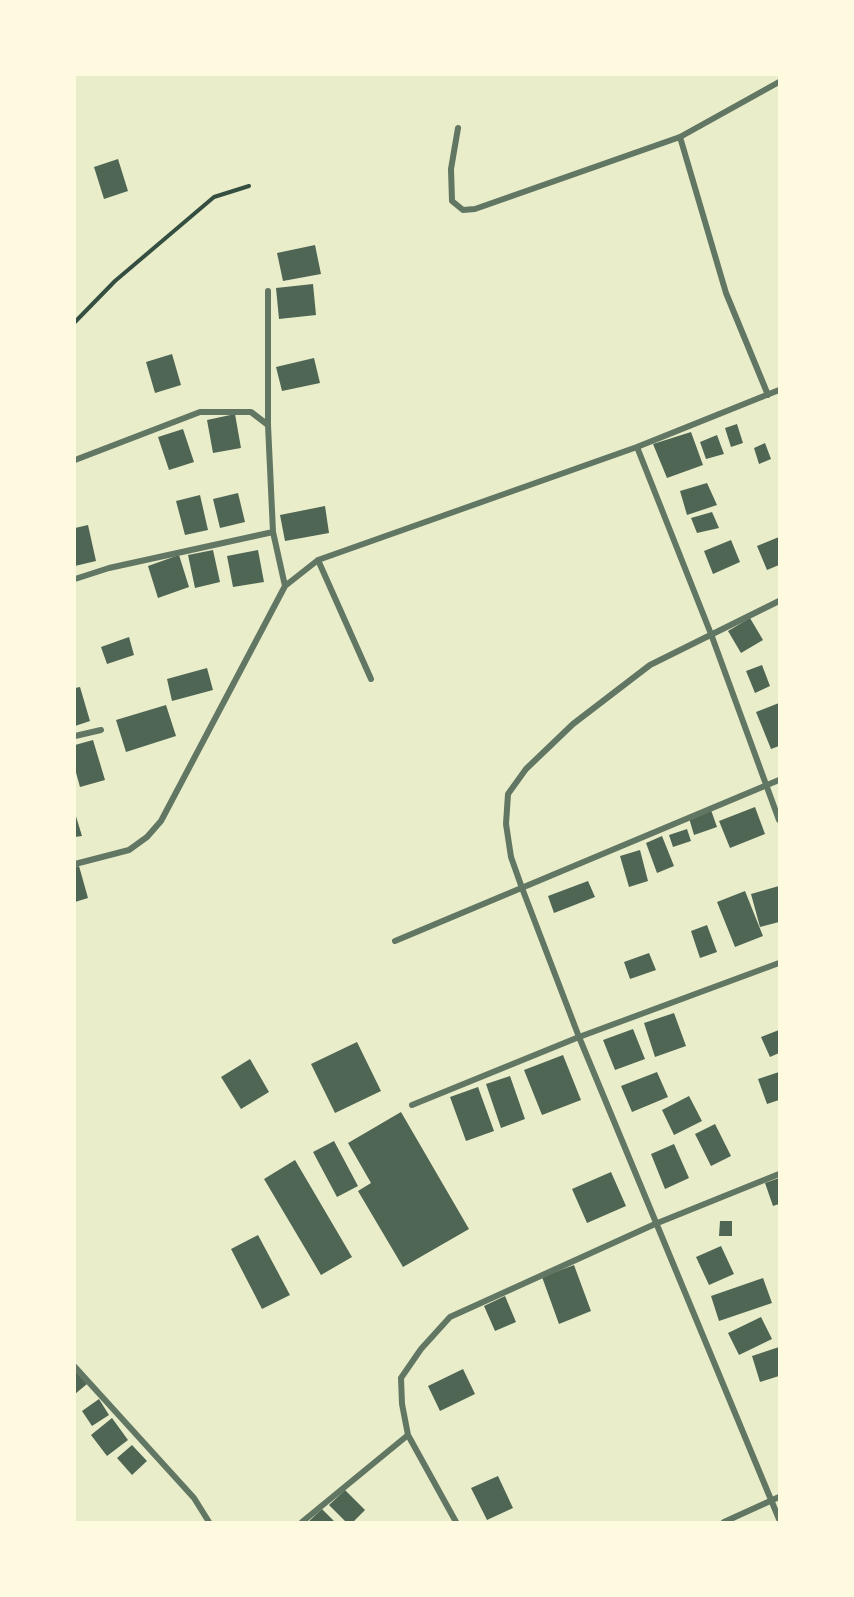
<!DOCTYPE html>
<style>
body{margin:0}
#map{position:relative;width:854px;height:1597px;overflow:hidden;background:#e9edc9;font-family:Barlow,sans-serif}
canvas{display:block}
.frame{position:absolute;inset:0;border:76px solid #fefae0;pointer-events:none}
</style>
<div id="map">
<canvas width="854" height="1597"></canvas>
<div class="frame"></div>
</div>
<script>
const ctx = document.querySelector('canvas').getContext('2d');
ctx.lineJoin = 'round';
function fill(path, color) { ctx.fillStyle = color; ctx.fill(path, 'evenodd'); }
const shape = rows => new Path2D(rows.map(r => 'M' + r).join(''));
function trace(path, color, width, dash) { ctx.strokeStyle = color; ctx.lineWidth = width; ctx.lineCap = dash ? 'butt' : 'round'; ctx.setLineDash(dash || []); ctx.stroke(path); }
const building = shape([
 [118,159,128,191,104,199,94,167],
 [315,245,321,274,283,281,277,253],
 [313,284,316,315,279,319,276,288],
 [172,354,181,385,155,393,146,362],
 [314,358,320,383,282,391,276,367],
 [235,414,241,448,213,453,207,420],
 [737,424,743,443,731,447,725,428],
 [183,429,194,462,169,470,158,437],
 [691,432,703,465,667,478,653,444],
 [717,435,724,454,706,459,700,442],
 [765,443,771,459,759,464,754,448],
 [707,483,717,505,687,515,680,491],
 [238,493,245,522,220,528,213,499],
 [200,495,208,530,185,535,176,501],
 [325,506,329,533,285,541,280,515],
 [712,512,719,528,697,533,691,518],
 [88,525,96,561,75,566,75,528],
 [779,537,779,565,767,570,757,546],
 [731,540,740,562,713,574,704,551],
 [213,550,220,582,195,588,188,555],
 [258,550,264,582,233,587,227,556],
 [179,555,189,587,158,598,148,566],
 [750,618,763,640,741,653,728,631],
 [129,637,134,655,107,664,101,647],
 [762,665,770,686,755,693,746,671],
 [207,668,213,690,172,701,167,679],
 [80,687,90,721,75,726,75,688],
 [779,703,779,746,771,749,756,712],
 [166,705,176,736,126,752,116,720],
 [93,740,105,780,80,787,75,769,75,745],
 [755,807,765,834,730,848,719,821],
 [711,810,717,827,694,835,689,818],
 [75,813,82,836,75,837],
 [687,829,691,841,673,847,669,835],
 [662,836,674,866,657,873,646,843],
 [640,850,648,881,629,887,620,856],
 [79,866,88,898,75,902,75,867],
 [588,881,595,897,554,913,548,896],
 [779,886,779,922,760,927,751,894],
 [745,891,763,936,735,947,717,902],
 [707,925,717,952,700,958,691,931],
 [649,953,656,970,630,979,624,962],
 [674,1013,686,1046,655,1057,644,1023],
 [633,1029,645,1059,615,1070,603,1040],
 [779,1030,779,1053,770,1057,761,1037],
 [357,1042,381,1091,335,1113,311,1064],
 [563,1055,581,1100,542,1115,524,1070],
 [250,1059,269,1092,241,1109,221,1077],
 [657,1072,668,1097,632,1112,621,1086],
 [779,1072,779,1100,767,1104,758,1079],
 [510,1076,525,1119,501,1128,486,1084],
 [478,1087,494,1131,466,1141,450,1097],
 [689,1096,702,1121,674,1135,662,1110],
 [401,1112,469,1229,403,1267,358,1191,371,1183,348,1143],
 [715,1124,731,1156,711,1166,695,1134],
 [334,1141,358,1186,337,1197,313,1152],
 [674,1144,689,1178,665,1189,651,1154],
 [295,1160,352,1257,321,1275,264,1179],
 [611,1172,626,1206,587,1223,572,1189],
 [779,1178,779,1204,773,1206,765,1183],
 [720,1221,732,1221,732,1236,719,1236],
 [258,1235,290,1295,262,1309,231,1249],
 [721,1246,734,1274,709,1285,696,1257],
 [574,1265,591,1311,559,1324,542,1277],
 [763,1278,772,1303,719,1321,711,1296],
 [505,1296,516,1322,495,1331,484,1306],
 [761,1317,772,1339,739,1355,728,1333],
 [779,1347,779,1376,760,1382,752,1356],
 [463,1369,475,1394,440,1411,428,1386],
 [75,1371,87,1384,75,1394],
 [99,1399,109,1415,92,1426,82,1411],
 [112,1418,128,1440,107,1456,91,1435],
 [132,1445,147,1461,132,1475,117,1458],
 [498,1476,513,1508,487,1520,471,1488],
 [345,1490,365,1510,353,1522,346,1522,329,1505],
 [322,1509,335,1522,308,1522]
]);
const path = shape([
 [75,322,115,281,214,197,249,186]
]);
const minor = shape([
 [458,128,451,169,452,201,463,210,475,209,680,137,779,82],
 [680,137,726,293,768,395],
 [268,291,268,425,273,532,285,586],
 [637,447,711,634,779,820],
 [75,460,200,412,251,412,268,425],
 [318,560,371,679],
 [75,579,109,568,273,532],
 [779,601,650,665,573,724,526,769,508,794,506,824,511,857,522,888,579,1037,779,1519],
 [75,736,101,730],
 [75,864,129,850,147,837,161,821,285,586,318,560,637,447,779,390],
 [395,941,779,780],
 [412,1105,579,1037,779,963],
 [75,1367,194,1498,209,1522],
 [302,1522,408,1435],
 [456,1522,408,1435,402,1404,401,1378,421,1349,450,1317,655,1224,779,1174],
 [724,1522,779,1497]
]);
fill(building, '#4f6655');
trace(path, '#344e41', 4);
trace(minor, '#617663', 6);
</script>
